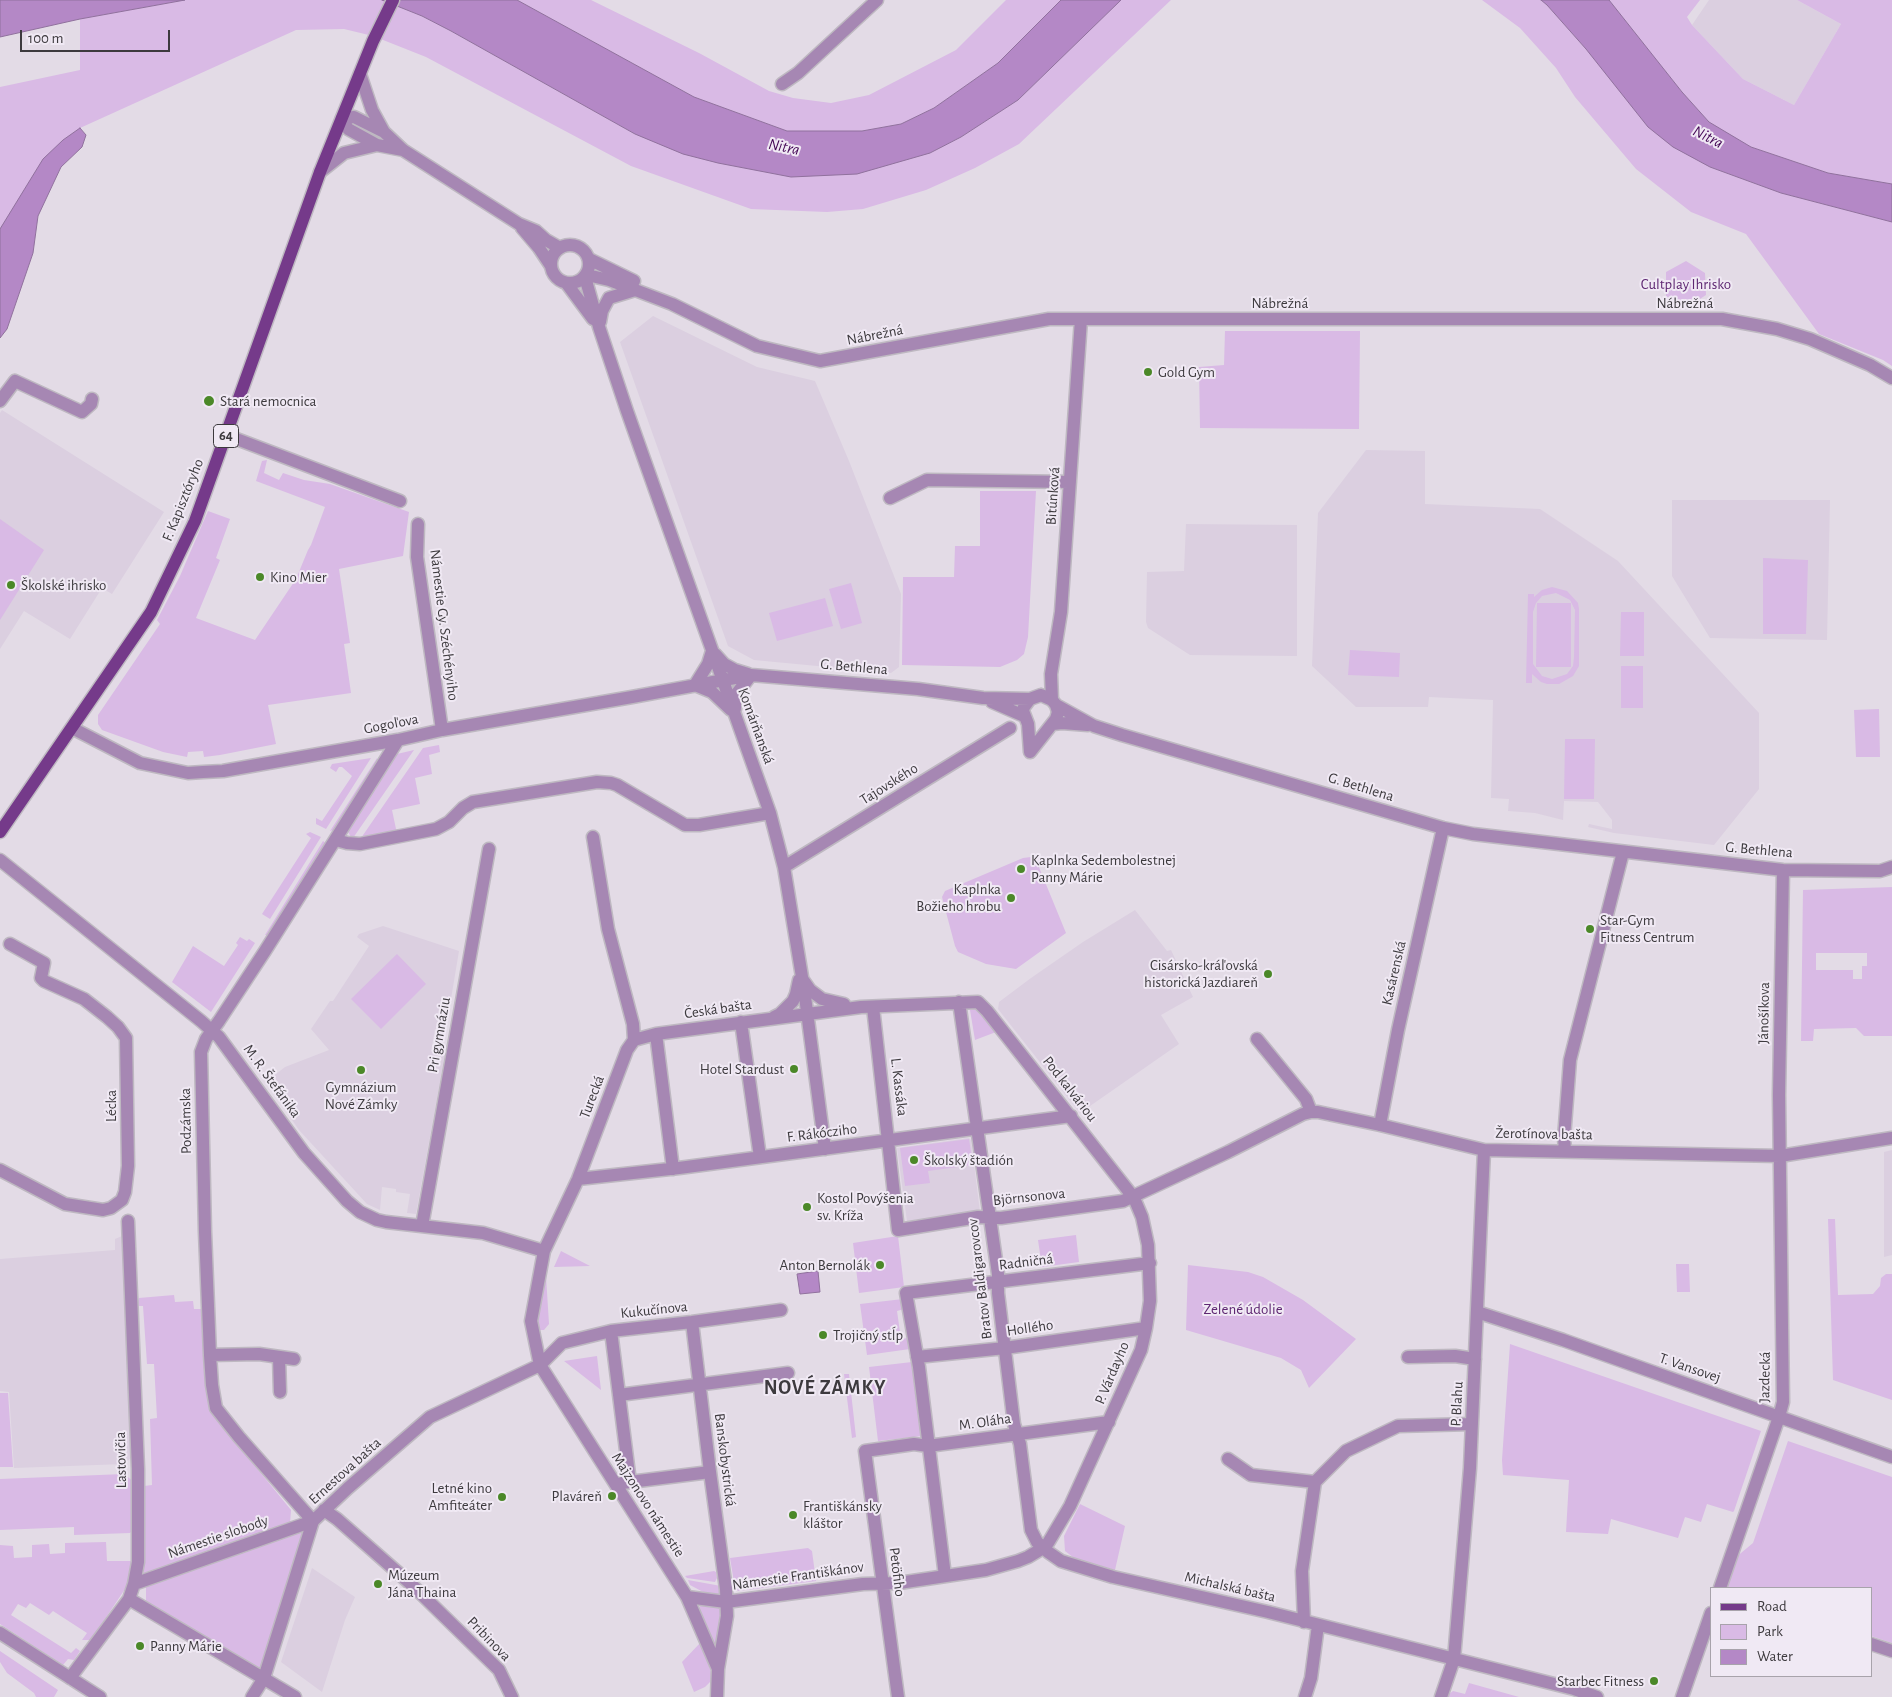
<!DOCTYPE html>
<meta charset="utf-8">
<style>
body{margin:0}
#map{position:relative;width:1892px;height:1697px;overflow:hidden;background:#e3dbe6;font-family:"Alegreya Sans",sans-serif}
canvas{display:block}
.legend{position:absolute;left:1710px;top:1587px;width:162px;height:90px;box-sizing:border-box;background:#f0e9f4;border:1px solid #a8a3ab;margin:0;padding:6px 9px;list-style:none;font-size:15px;color:#3d3a3e}
.legend li{display:flex;align-items:center;gap:10px;height:25px}
.legend b{width:25px;border:1px solid #a8a3ab}
.scale{position:absolute;left:20px;top:30px;width:150px;height:22px;box-sizing:border-box;border:2px solid #3d3a3e;border-top:0;padding-left:6px;font-size:15px;line-height:18px;white-space:nowrap;color:#3d3a3e;-webkit-text-stroke:4px #f0e9f4;paint-order:stroke}
</style>
<div id="map">
<canvas width="1892" height="1697"></canvas>
<ul class="legend">
<li><b style="height:6px;background:#753a8a"></b>Road</li>
<li><b style="height:14px;background:#d9bae5"></b>Park</li>
<li><b style="height:14px;background:#b488c6"></b>Water</li>
</ul>
<div class="scale">100 m</div>
</div>
<script>
const ctx = document.querySelector('canvas').getContext('2d');
ctx.lineJoin = 'round';
function fill(path, color) { ctx.fillStyle = color; ctx.fill(path, 'evenodd'); }
const shape = rows => new Path2D(rows.map(r => 'M' + r).join(''));
function trace(path, color, width, dash) { ctx.strokeStyle = color; ctx.lineWidth = width; ctx.lineCap = dash ? 'butt' : 'round'; ctx.setLineDash(dash || []); ctx.stroke(path); }
function drawText(font, color, halo, rows, align = 'center') {
  ctx.font = font + ' "Alegreya Sans",sans-serif'; ctx.lineWidth = 4; ctx.setLineDash([]); ctx.textBaseline = 'middle'; ctx.strokeStyle = halo; ctx.fillStyle = color; for (const [text, x, y, turn = 0] of rows) {
    ctx.save(); ctx.translate(x, y); ctx.rotate((+turn || 0) * Math.PI / 180); ctx.textAlign = isNaN(turn) ? turn : align; if (halo) ctx.strokeText(text, 0, 0); ctx.fillText(text, 0, 0); ctx.restore();
  }
}
const built = shape([
 [1709,0,1797,0,1841,24,1794,105,1743,79,1692,25],
 [653,316,757,367,815,381,849,461,901,594,899,667,891,673,754,660,728,646,620,342],
 [2,410,164,512,112,594,102,588,70,639,24,611,0,649,0,413],
 [1366,450,1425,451,1425,504,1540,509,1618,561,1759,713,1759,789,1714,845,1614,833,1588,827,1589,824,1612,829,1612,820,1598,802,1564,801,1563,820,1535,813,1508,811,1509,799,1491,798,1493,700,1429,697,1428,707,1356,707,1312,666,1318,513],
 [1672,500,1830,500,1827,640,1710,638,1672,576],
 [1186,524,1297,525,1297,656,1190,655,1148,628,1146,622,1147,572,1184,571],
 [1135,910,1167,951,1171,950,1193,997,1161,1015,1179,1044,1080,1113,998,1009,999,1002,1031,978,1083,942],
 [383,926,459,951,450,1005,445,1005,439,1030,435,1029,431,1051,445,1054,416,1214,407,1213,410,1194,396,1192,396,1189,382,1187,380,1210,367,1204,299,1130,266,1082,285,1067,329,1050,311,1029,330,1001,333,1001,369,946,357,937,359,934],
 [969,1138,971,1140,980,1212,907,1221,897,1148],
 [1892,1150,1892,1255,1884,1257,1884,1152],
 [122,1236,124,1238,131,1458,124,1464,14,1468,9,1392,0,1391,0,1259,115,1250,115,1239],
 [312,1568,355,1597,345,1620,322,1692,281,1662]
]);
const green = shape([
 [185,0,382,0,422,16,451,31,635,134,930,153,961,137,1018,100,1121,0,1171,0,1019,144,975,168,926,190,863,209,827,212,751,209,631,166,426,57,373,36,344,29,296,30,80,128,0,247,0,87,80,70,80,19],
 [517,0,591,0,699,53,769,91,793,98,831,103,869,95,956,50,1006,0,1061,0,998,63,934,108,901,124,862,131,787,131,694,97],
 [1482,0,1541,0,1547,5,1586,49,1710,167,1781,193,1892,222,1892,366,1883,360,1819,334,1746,234,1691,212,1636,169,1575,97,1556,68,1520,28],
 [1609,0,1700,0,1687,17,1692,25,1743,79,1794,105,1841,24,1797,0,1892,0,1892,184,1828,173,1751,147,1725,133,1709,122,1682,92],
 [1686,261,1705,273,1706,295,1686,308,1666,296,1666,272],
 [1225,331,1360,331,1359,429,1200,428,1199,367,1224,365],
 [267,460,264,473,279,480,283,473,304,480,330,484,409,512,403,556,339,569,350,643,344,644,351,693,268,705,276,744,220,755,204,757,203,751,188,752,187,757,163,752,102,730,98,724,98,715,160,624,157,620,180,576,208,511,230,519,216,558,220,560,196,618,255,640,296,579,308,550,311,545,325,507,256,481,262,461],
 [980,491,1036,491,1028,637,1024,654,1017,660,1000,667,902,665,903,577,954,577,955,546,980,546],
 [0,519,44,550,0,620],
 [1763,558,1808,560,1806,634,1763,634],
 [851,583,862,623,841,629,829,589],
 [1552,587,1567,591,1578,603,1579,609,1579,666,1573,676,1559,684,1547,684,1541,682,1532,674,1532,683,1526,683,1528,594,1534,594,1534,597,1542,590],
 [1556,593,1570,600,1575,610,1574,657,1573,666,1567,674,1552,679,1542,676,1533,664,1533,612,1536,603,1542,596],
 [825,598,833,626,777,641,769,613],
 [1537,603,1571,603,1571,667,1536,667],
 [1621,612,1644,612,1644,656,1620,656],
 [1350,650,1400,653,1399,677,1348,675],
 [1621,666,1643,666,1643,708,1621,708],
 [1879,709,1880,757,1856,757,1854,710],
 [1565,739,1595,739,1594,799,1564,799],
 [439,745,440,752,429,755,432,774,415,778,420,804,392,810,396,829,398,830,397,833,361,838,423,748],
 [414,750,353,838,351,837,348,832,397,754],
 [371,758,326,829,316,824,316,818,322,821,352,776,342,767,339,767,336,772,330,768,332,764],
 [377,758,377,763,337,829,330,831],
 [310,832,321,837,270,919,262,914,311,838,306,834],
 [323,841,327,844,269,935,265,935],
 [1031,857,1036,860,1066,933,1016,969,986,964,958,952,955,946,942,897,945,891,1023,858],
 [1892,887,1892,1036,1864,1036,1856,1028,1814,1029,1813,1041,1801,1041,1803,890],
 [1816,953,1867,953,1867,966,1862,966,1862,979,1853,979,1853,970,1816,970],
 [240,937,247,941,249,939,255,943,211,1012,172,982,193,946,224,966,238,945,236,943],
 [397,954,426,984,381,1029,351,999],
 [978,1007,996,1032,975,1040,970,1010],
 [969,1139,973,1165,928,1171,930,1183,905,1186,900,1148],
 [1828,1219,1835,1219,1838,1295,1873,1294,1880,1286,1881,1278,1886,1274,1892,1274,1892,1400,1833,1380],
 [1076,1235,1079,1262,1042,1267,1038,1240],
 [898,1236,904,1287,859,1293,853,1243],
 [561,1251,590,1266,554,1267],
 [1689,1264,1690,1292,1677,1292,1676,1264],
 [1188,1265,1248,1272,1263,1277,1303,1300,1356,1339,1309,1388,1301,1370,1281,1358,1186,1330],
 [546,1276,549,1324,544,1330,538,1330,538,1300,543,1278],
 [174,1295,175,1302,193,1301,194,1309,203,1309,208,1402,215,1417,291,1510,290,1524,150,1575,144,1573,144,1486,152,1485,150,1419,157,1418,154,1364,147,1364,143,1306,136,1306,139,1298],
 [903,1299,904,1309,897,1311,901,1339,908,1338,910,1349,867,1355,860,1304],
 [1510,1344,1761,1431,1734,1511,1733,1512,1707,1504,1701,1522,1685,1517,1678,1538,1611,1519,1608,1534,1566,1532,1569,1480,1503,1475,1502,1460],
 [597,1356,601,1390,564,1361],
 [912,1362,922,1436,878,1441,869,1367],
 [844,1374,849,1374,856,1437,852,1438],
 [0,1393,8,1393,13,1467,0,1467],
 [1788,1441,1892,1477,1892,1643,1871,1636,1871,1588,1726,1588,1735,1558,1753,1543],
 [124,1474,134,1482,136,1526,130,1533,74,1535,74,1527,0,1530,0,1479],
 [1080,1504,1125,1526,1115,1570,1074,1558,1065,1551,1064,1536],
 [313,1521,264,1678,146,1606,146,1583],
 [106,1542,107,1561,134,1561,134,1566,125,1589,91,1640,82,1640,87,1633,53,1611,49,1615,30,1603,26,1608,18,1604,11,1615,71,1653,76,1648,80,1651,74,1660,68,1659,63,1665,0,1624,0,1545,13,1546,14,1558,32,1557,32,1545,49,1544,50,1554,65,1553,65,1543],
 [808,1548,812,1551,816,1581,738,1591,735,1588,730,1558],
 [714,1571,716,1572,717,1578,715,1582,687,1578,685,1576],
 [688,1580,721,1586,720,1593,715,1596,705,1593,690,1585],
 [701,1605,720,1608,723,1611,715,1647,699,1608],
 [701,1642,711,1672,711,1679,710,1682,705,1687,694,1692,682,1662],
 [0,1651,58,1690,54,1697,36,1697,34,1693,7,1673,0,1662],
 [1469,1683,1519,1697,1445,1697,1453,1691,1465,1694]
]);
const water = shape([
 [0,0,185,0,80,19,0,37,0,0],
 [382,0,517,0,694,97,787,131,862,131,901,124,934,108,998,63,1061,0,1121,0,1018,100,961,137,930,153,857,174,791,177,718,163,683,154,635,134,451,31,422,16,382,0],
 [1541,0,1609,0,1682,92,1709,122,1751,147,1828,173,1892,184,1892,222,1781,193,1710,167,1673,147,1648,127,1586,49,1547,5,1541,0],
 [80,128,86,135,82,147,61,167,38,216,33,253,7,329,0,338,0,229,43,159,63,140,80,128],
 [818,1271,820,1292,800,1294,797,1274,818,1271]
]);
const minor = shape([
 [360,74,372,110,384,132],
 [782,84,798,73,877,0],
 [403,150,377,145,348,129,342,118,354,117,384,132,403,150,519,224,536,231,546,240,560,248],
 [320,172,344,153,377,145],
 [522,228,539,248,551,266],
 '551 264a19 19 0 1 1 38 0a19 19 0 1 1-38 0Z',
 [589,259,634,281],
 [587,275,609,280,672,304,757,346,820,361,1049,319,1722,319,1777,329,1810,339,1870,365,1892,378],
 [585,277,599,327,627,411,770,813,784,867,804,989,825,1149],
 [567,284,593,319],
 [600,322,602,311,609,298,635,290],
 [0,401,15,381,82,412,91,404,92,399],
 [226,435,400,501],
 [890,498,927,480,1070,482],
 [418,524,417,557,442,730],
 [715,654,724,664,735,670,748,674],
 [695,685,712,692,731,710],
 [695,685,708,664,712,651],
 [1041,695,1052,700,1056,705,1058,712,1056,719,1030,752,1028,724,1023,711,1024,707,1030,699,1041,695],
 [1052,700,1051,674,1061,612,1081,319],
 [992,702,1024,716],
 [1056,705,1094,726,1122,735,1443,828,1473,834,1783,870,1880,871,1892,867],
 [735,709,735,696,751,675],
 [1053,724,1062,723,1088,725],
 [72,728,140,763,188,773,203,772,223,771,398,740,442,730,632,697,751,675,918,689,983,698,1030,699],
 [593,837,608,929,633,1024,634,1040,627,1050,578,1179,544,1251,531,1321,540,1365,687,1597,718,1669],
 [336,840,347,843,360,844,436,829,449,822,463,808,473,802,597,782,611,783,617,785,685,825,699,825,770,813],
 [0,860,201,1021,219,1037,304,1153,347,1201,360,1212,377,1220,386,1222,483,1233,544,1251],
 [784,867,1010,728],
 [803,980,810,990,822,999,844,1004],
 [959,1002,998,1274,998,1293,1014,1424,1020,1444,1031,1530,1037,1542,1048,1552,1061,1561,1113,1577,1268,1612,1574,1689,1597,1697],
 [873,1007,898,1230,978,1217,1001,1218,1123,1201,1228,1152,1303,1114,1311,1112,1318,1112,1380,1125,1484,1150,1780,1156,1892,1138],
 [774,1017,780,1014,793,1001,796,994,799,980],
 [741,1022,760,1157],
 [656,1034,673,1169],
 [1257,1039,1306,1099,1311,1112],
 [634,1040,656,1034,861,1007,978,1002,987,1011,1134,1198,1142,1217,1148,1245,1150,1301,1146,1328,1141,1350,1070,1506,1048,1543,1043,1548,1028,1557,1018,1561,986,1570,899,1583,863,1584,726,1602,687,1597],
 [1380,1125,1398,1030,1443,828],
 [1565,1150,1564,1138,1570,1060,1623,852],
 [0,1170,65,1204,103,1210,111,1208,122,1200,125,1192,128,1166,126,1038,118,1027,107,1017,84,999,44,981,41,978,44,963,10,944],
 [578,1179,679,1168,1071,1116],
 [422,1226,489,849],
 [1477,1312,1563,1340,1892,1457],
 [692,1322,710,1472,726,1589,727,1616,718,1669,717,1697],
 [611,1331,630,1482],
 [210,1355,259,1354,294,1359],
 [279,1357,280,1392],
 [917,1357,1005,1348,1146,1328],
 [1408,1357,1455,1356,1475,1359],
 [619,1395,788,1373],
 [1228,1459,1251,1475,1315,1482],
 [622,1483,710,1472],
 [324,1510,337,1519,412,1585,499,1670,512,1697],
 [313,1521,239,1437,216,1408,212,1385,210,1355,205,1232,201,1052,206,1039,219,1021,265,951,398,740],
 [945,1576,919,1367,906,1293,1150,1263],
 [134,1584,313,1521],
 [1720,1588,1779,1417,1783,1402,1779,1095,1783,870],
 [129,1599,295,1697],
 [1304,1622,1302,1571,1315,1482,1346,1451,1398,1426,1472,1424],
 [0,1633,100,1697],
 [1871,1644,1892,1651],
 [70,1678,129,1599,134,1584,138,1562,138,1469,128,1221],
 [252,1697,264,1678,313,1521,348,1488,430,1417,540,1365,562,1343,611,1331,692,1322,781,1310],
 [898,1697,865,1451,914,1444,928,1446,1109,1422],
 [1305,1697,1311,1678,1318,1625],
 [1441,1697,1454,1659,1470,1468,1484,1150],
 [1682,1697,1711,1613]
]);
const major = shape([
 [0,832,151,612,195,521,320,172,373,41,393,0]
]);
const markers = [
 [1148,372,5,"#4b8828"],
 [209,401,6,"#4b8828"],
 [260,577,5,"#4b8828"],
 [11,585,5,"#4b8828"],
 [1021,869,5,"#4b8828"],
 [1011,898,5,"#4b8828"],
 [1590,929,5,"#4b8828"],
 [1268,974,5,"#4b8828"],
 [794,1069,5,"#4b8828"],
 [361,1070,5,"#4b8828"],
 [914,1160,5,"#4b8828"],
 [807,1207,5,"#4b8828"],
 [880,1265,5,"#4b8828"],
 [823,1335,5,"#4b8828"],
 [612,1496,5,"#4b8828"],
 [502,1497,5,"#4b8828"],
 [793,1515,5,"#4b8828"],
 [378,1584,5,"#4b8828"],
 [140,1646,5,"#4b8828"],
 [1654,1681,5,"#4b8828"]
];
const shields = [
 [226,436,25]
];
const shieldNames = [
 ["64",226,436]
];
const parkNames = [
 ["Cultplay Ihrisko",1686,284],
 ["Zelené údolie",1243,1309]
];
const streetNames = [
 ["Nábrežná",1280,303],
 ["Nábrežná",1685,303],
 ["Nábrežná",875,335,-11],
 ["Bitúnková",1053,496,-86],
 ["F. Kapisztóryho",183,500,-68],
 ["Námestie Gy. Széchényiho",444,625,83],
 ["G. Bethlena",854,667,5],
 ["Gogoľova",391,724,-11],
 ["Komárňanská",756,726,70],
 ["Tajovského",889,784,-32],
 ["G. Bethlena",1361,787,17],
 ["G. Bethlena",1759,850,5],
 ["Kasárenská",1394,973,-77],
 ["Česká bašta",718,1009,-8],
 ["Jánošíkova",1764,1013,-89],
 ["Pri gymnáziu",439,1035,-80],
 ["M. R. Štefánika",272,1081,54],
 ["L. Kassáka",899,1087,83],
 ["Pod kalváriou",1070,1089,52],
 ["Turecká",592,1097,-69],
 ["Lécka",111,1106,-90],
 ["Podzámska",186,1121,-91],
 ["F. Rákócziho",822,1133,-7],
 ["Žerotínova bašta",1544,1134,1],
 ["Björnsonova",1029,1197,-6],
 ["Radničná",1026,1262,-7],
 ["Bratov Baldigarovcov",980,1279,-97],
 ["Kukučínova",654,1310,-6],
 ["Hollého",1030,1328,-8],
 ["T. Vansovej",1690,1368,19],
 ["P. Várdayho",1112,1373,-67],
 ["Jazdecká",1765,1377,-89],
 ["P. Blahu",1457,1404,-87],
 ["M. Oláha",985,1422,-8],
 ["Lastovičia",121,1460,-91],
 ["Banskobystrická",725,1460,83],
 ["Ernestova bašta",345,1471,-42],
 ["Majzonovo námestie",648,1505,57],
 ["Námestie slobody",218,1537,-19],
 ["Petöfiho",897,1572,83],
 ["Námestie Františkánov",798,1576,-8],
 ["Michalská bašta",1230,1587,13],
 ["Pribinova",489,1639,46]
];
const poiNames = [
 ["Gold Gym",1158,372],
 ["Stará nemocnica",220,401],
 ["Kino Mier",270,577],
 ["Školské ihrisko",21,585],
 ["Kaplnka Sedembolestnej",1031,860],
 ["Panny Márie",1031,877],
 ["Kaplnka",1001,889,"right"],
 ["Božieho hrobu",1001,906,"right"],
 ["Star-Gym",1600,920],
 ["Fitness Centrum",1600,937],
 ["Cisársko-kráľovská",1258,965,"right"],
 ["historická Jazdiareň",1258,982,"right"],
 ["Hotel Stardust",784,1069,"right"],
 ["Gymnázium",361,1087,"center"],
 ["Nové Zámky",361,1104,"center"],
 ["Školský štadión",924,1160],
 ["Kostol Povýšenia",817,1198],
 ["sv. Kríža",817,1215],
 ["Anton Bernolák",870,1265,"right"],
 ["Trojičný stĺp",833,1335],
 ["Letné kino",492,1488,"right"],
 ["Amfiteáter",492,1505,"right"],
 ["Plaváreň",602,1496,"right"],
 ["Františkánsky",803,1506],
 ["kláštor",803,1523],
 ["Múzeum",388,1575],
 ["Jána Thaina",388,1592],
 ["Panny Márie",150,1646],
 ["Starbec Fitness",1644,1681,"right"]
];
const waterNames = [
 ["Nitra",1708,137,27],
 ["Nitra",784,147,12]
];
const districtNames = [
 ["NOVÉ ZÁMKY",825,1388]
];
fill(built, '#dbcfe0');
fill(green, '#d9bae5');
fill(water, '#b488c6');
trace(water, '#90719d', 1);
trace(minor, '#beb8c1', 15);
trace(major, '#beb8c1', 15);
trace(minor, '#a687b3', 12);
trace(major, '#753a8a', 12);
for (const [x, y, r, color] of markers) { const dot = new Path2D(); dot.arc(x, y, r, 0, 2 * Math.PI); ctx.fillStyle = color; ctx.fill(dot); trace(dot, '#f0e9f4', 2); }
for (const [x, y, w] of shields) { const box = new Path2D(); box.roundRect(x - w / 2, y - 11.5, w, 23, 4); ctx.fillStyle = '#f0e9f4'; ctx.fill(box); trace(box, '#3d3a3e', 1); }
drawText('bold 14px', '#3d3a3e', null, shieldNames);
drawText('15px', '#5e2772', '#f0e9f4', parkNames);
drawText('15px', '#3d3a3e', '#f0e9f4', streetNames);
drawText('15px', '#3d3a3e', '#f0e9f4', poiNames, 'left');
drawText('italic 16px', '#410453', '#f0e9f4', waterNames);
ctx.letterSpacing = '1px';
drawText('bold 20px', '#3d3a3e', '#f0e9f4', districtNames);
ctx.letterSpacing = '0px';
</script>
